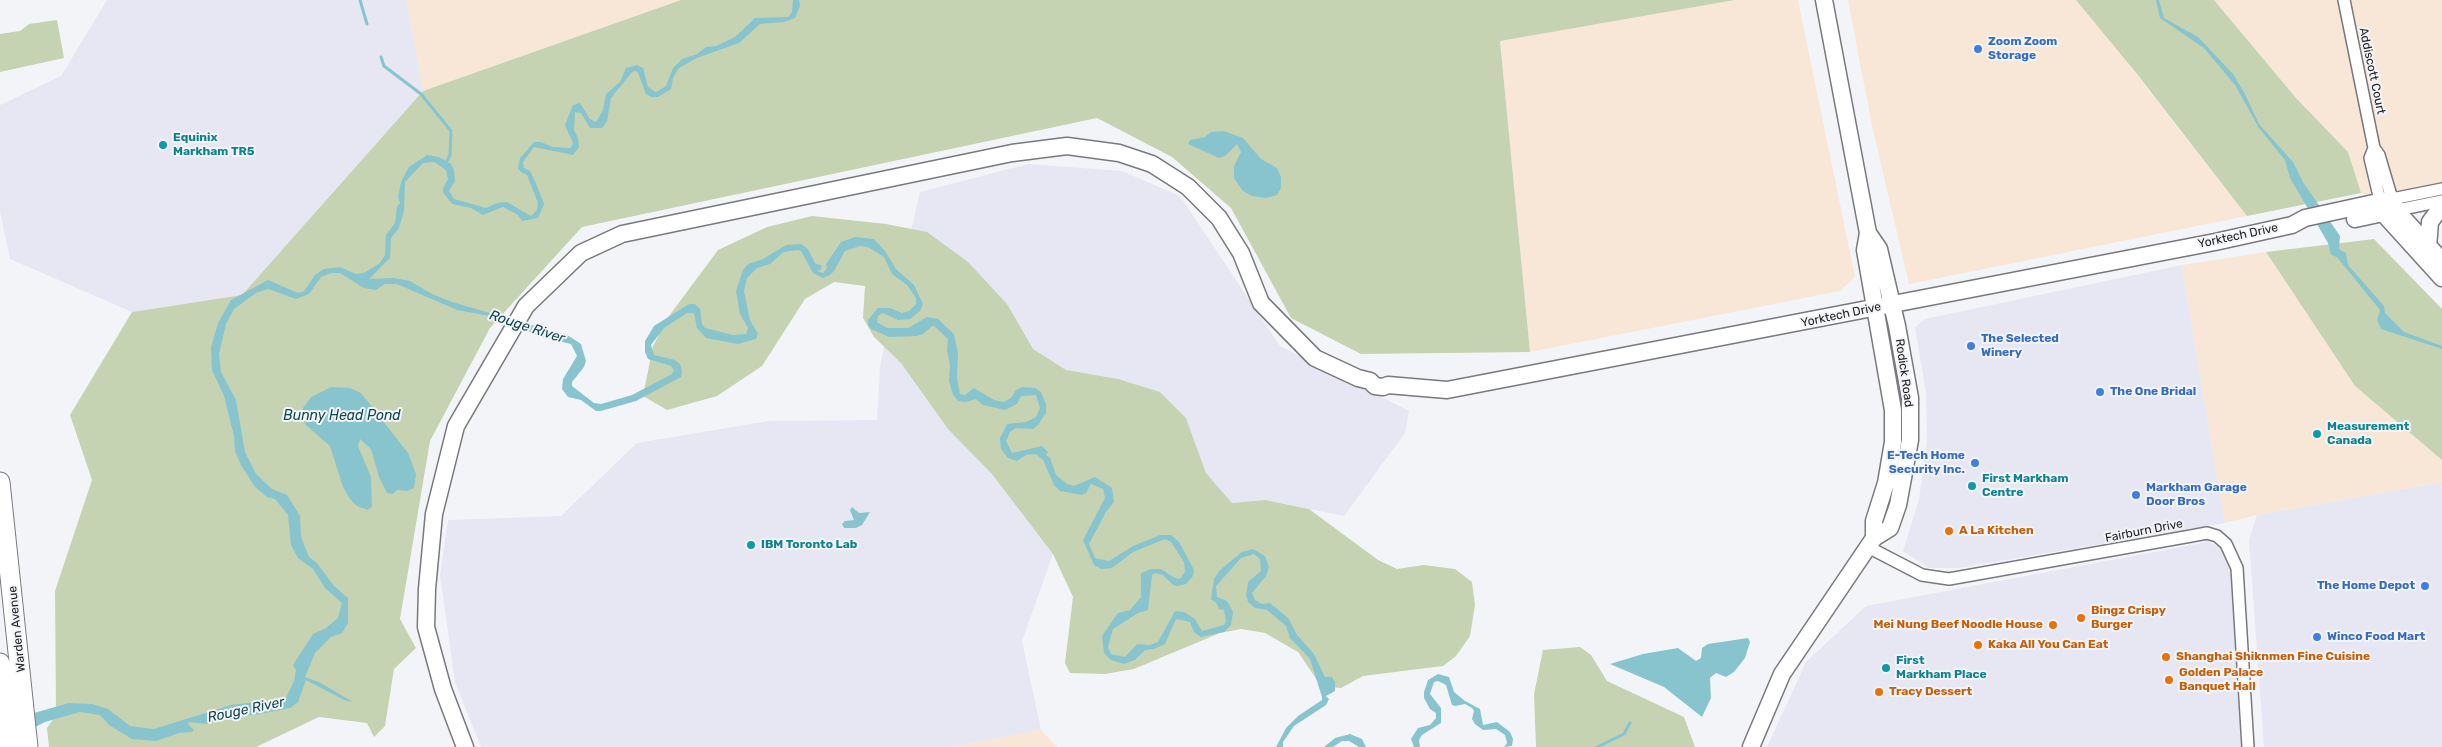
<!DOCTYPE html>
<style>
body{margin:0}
canvas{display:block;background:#f3f4f8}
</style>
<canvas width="2442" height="747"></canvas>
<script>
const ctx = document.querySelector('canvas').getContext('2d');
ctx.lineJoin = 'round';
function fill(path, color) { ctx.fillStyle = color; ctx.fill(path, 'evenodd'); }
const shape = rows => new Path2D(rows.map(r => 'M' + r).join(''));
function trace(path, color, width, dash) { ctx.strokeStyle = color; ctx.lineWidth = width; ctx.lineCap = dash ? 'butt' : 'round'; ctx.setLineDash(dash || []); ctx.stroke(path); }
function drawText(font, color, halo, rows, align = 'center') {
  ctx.font = font + ' Rubik,sans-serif'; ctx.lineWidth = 4; ctx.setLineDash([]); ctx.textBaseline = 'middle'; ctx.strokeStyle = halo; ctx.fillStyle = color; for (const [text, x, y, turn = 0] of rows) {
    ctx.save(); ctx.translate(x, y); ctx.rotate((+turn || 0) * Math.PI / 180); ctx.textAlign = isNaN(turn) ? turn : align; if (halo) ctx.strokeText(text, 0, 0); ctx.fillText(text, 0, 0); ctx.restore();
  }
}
const built = shape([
 [107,0,407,0,423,91,242,295,132,312,10,259,0,211,0,105,61,76],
 [1028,164,1122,171,1180,196,1280,346,1409,411,1405,433,1344,516,1265,500,1232,503,1206,473,1186,418,1160,392,1053,554,1022,641,1041,730,952,747,481,747,455,682,440,575,448,520,561,516,637,443,768,421,877,420,880,366,920,192],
 [2182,265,2225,523,1958,568,1929,568,1903,551,1919,499,1927,441,1926,393,1915,327,1925,319],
 [2442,482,2442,747,2264,747,2249,540,2257,515],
 [2206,540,2220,548,2228,560,2230,568,2242,747,1767,747,1806,662,1866,606,2202,543]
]);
const industrial = shape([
 [407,0,681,0,423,91],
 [1735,0,1798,0,1855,277,1840,291,1530,352,1500,41],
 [1848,0,2076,0,2080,2,2247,216,1909,284,1872,126],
 [2214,0,2442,0,2442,216,2438,217,2361,193,2348,152,2296,98],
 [2266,252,2355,386,2442,460,2442,482,2257,515,2225,523,2182,265],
 [1041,730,1057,747,952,747]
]);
const green = shape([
 [681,0,1735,0,1500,41,1530,352,1361,354,1291,318,1231,208,1172,157,1097,118,582,227,490,328,430,441,400,619,416,648,394,669,385,726,374,737,367,723,319,717,256,747,49,747,47,728,56,715,55,591,92,480,70,415,132,312,242,295,423,91],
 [2076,0,2214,0,2296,98,2348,152,2361,193,2247,216,2137,74],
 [57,20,64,58,0,72,0,34,20,31,29,24],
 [812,216,886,224,927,232,968,262,1007,304,1033,349,1066,370,1118,379,1160,392,1186,418,1206,473,1232,503,1265,500,1309,509,1378,560,1397,569,1424,565,1455,569,1472,582,1475,605,1470,636,1456,656,1443,666,1363,676,1341,688,1321,686,1298,652,1265,633,1241,629,1220,633,1134,669,1105,674,1070,673,1065,663,1073,597,1053,554,992,474,948,429,901,363,874,337,863,318,865,286,834,282,805,299,762,366,717,396,667,410,643,396,653,346,669,316,718,250,767,227],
 [2374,239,2442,309,2442,460,2355,386,2266,252],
 [1580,647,1591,655,1607,681,1684,717,1695,747,1536,747,1534,694,1543,650]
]);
const water = shape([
 [793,0,799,0,800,6,795,18,784,22,760,24,739,43,697,58,679,68,673,78,671,89,658,97,651,97,646,94,638,73,636,71,632,72,611,98,607,121,602,128,590,128,581,113,575,112,574,130,578,138,579,147,573,155,534,147,523,162,524,168,530,171,535,181,544,204,538,218,522,221,518,215,503,207,483,215,471,208,452,204,443,192,443,188,448,179,446,170,434,162,423,163,405,182,404,211,399,228,391,238,390,258,369,279,394,278,410,281,432,294,452,302,542,328,550,333,563,333,572,338,581,344,586,361,584,367,572,382,572,386,594,403,601,404,632,395,672,374,674,370,671,366,648,359,645,352,645,341,654,326,689,304,695,304,700,309,702,324,705,328,733,335,746,334,748,328,740,314,736,291,743,270,748,264,763,259,786,245,801,244,808,249,815,263,822,266,821,270,817,271,823,273,827,268,826,264,841,242,855,237,874,239,885,251,896,269,914,285,923,304,920,311,910,319,898,320,883,313,878,316,877,322,887,328,908,328,927,317,938,319,954,334,958,354,957,378,960,394,965,395,974,388,994,400,1004,402,1011,398,1016,390,1022,387,1035,388,1041,392,1046,404,1046,413,1038,425,1033,429,1016,428,1010,432,1006,441,1012,453,1042,446,1048,452,1046,455,1050,458,1056,475,1067,484,1074,486,1095,477,1112,488,1114,502,1106,512,1089,544,1095,558,1109,561,1133,546,1160,535,1171,535,1179,542,1194,570,1193,576,1186,584,1177,586,1173,585,1163,575,1155,573,1152,575,1148,610,1138,613,1113,629,1108,647,1111,654,1125,657,1137,644,1150,645,1158,642,1175,611,1184,612,1195,619,1202,631,1224,625,1226,621,1224,610,1219,609,1217,604,1211,599,1214,579,1220,570,1242,552,1253,549,1265,556,1269,567,1266,576,1252,593,1255,600,1262,604,1270,603,1289,619,1297,635,1314,654,1325,677,1332,677,1335,682,1335,691,1326,696,1329,699,1326,705,1294,726,1283,742,1283,747,1276,747,1286,728,1298,716,1322,700,1322,697,1310,659,1290,638,1286,626,1267,610,1255,608,1248,602,1246,595,1248,582,1261,571,1260,559,1254,554,1241,558,1216,586,1217,597,1227,601,1233,612,1231,625,1224,632,1201,637,1194,632,1190,622,1176,619,1165,644,1154,649,1145,650,1135,660,1124,664,1111,660,1104,653,1102,636,1118,613,1130,610,1141,597,1141,573,1151,569,1161,569,1175,578,1180,579,1185,572,1184,562,1171,542,1165,539,1133,552,1112,568,1101,569,1094,565,1083,540,1105,498,1103,489,1091,484,1086,493,1082,495,1060,491,1054,485,1043,460,1036,454,1026,455,1017,461,1008,458,1001,449,1000,438,1007,424,1026,422,1036,417,1040,408,1036,395,1021,396,1017,404,1005,410,983,405,976,399,966,402,958,401,953,395,949,381,950,365,947,350,948,339,934,326,932,326,923,334,917,336,889,337,871,329,868,325,868,320,878,308,890,308,902,313,909,311,916,304,916,298,907,285,892,274,884,257,868,247,860,246,845,251,834,271,830,275,823,278,813,273,801,251,798,250,784,252,770,264,757,268,747,278,744,291,750,320,758,334,756,339,738,344,706,338,697,328,694,313,687,313,664,328,651,345,654,355,675,360,680,364,682,372,681,377,636,401,601,411,596,411,581,400,568,397,562,389,563,379,577,356,571,344,542,337,490,316,457,310,397,284,385,284,376,290,364,288,340,273,331,273,321,277,309,294,296,299,268,289,256,293,234,309,226,324,219,354,221,372,236,400,245,452,256,474,272,489,287,495,300,516,301,537,309,557,317,563,334,586,348,598,348,623,342,633,331,637,315,653,305,677,319,682,353,702,344,700,306,680,298,702,290,708,255,715,240,714,207,724,189,722,188,724,194,730,192,732,179,733,156,741,132,739,109,725,100,715,80,712,45,722,0,745,0,732,20,717,69,703,92,704,108,709,130,726,154,729,231,705,263,701,279,701,286,698,294,681,296,670,293,665,313,634,326,628,338,618,342,603,325,588,313,569,298,558,291,545,288,515,275,499,267,497,255,487,241,465,235,451,234,436,224,396,212,370,211,347,218,323,231,300,268,280,298,293,304,291,315,275,324,269,340,267,356,274,364,273,380,263,385,255,386,235,395,223,397,207,400,203,398,197,401,182,409,167,427,155,439,157,451,164,454,170,455,181,449,191,454,199,486,208,497,203,507,202,531,216,537,210,538,203,527,175,521,172,518,168,520,158,534,142,541,142,553,147,571,148,573,143,565,125,573,105,580,103,590,119,596,122,603,110,606,94,620,82,626,68,637,65,643,68,648,87,656,92,666,86,673,68,682,59,697,54,706,47,716,46,735,37,755,18,788,17,792,12],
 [2156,0,2159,0,2164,18,2198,37,2233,74,2245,94,2259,124,2293,162,2303,182,2340,236,2339,249,2346,253,2348,265,2384,306,2385,313,2404,332,2442,346,2442,349,2381,329,2377,320,2380,310,2337,257,2331,255,2328,243,2290,178,2285,160,2259,128,2235,85,2204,48,2160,18],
 [1224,131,1243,138,1261,159,1277,168,1281,177,1281,188,1277,195,1266,198,1252,196,1243,191,1234,178,1234,166,1241,152,1237,144,1225,156,1219,158,1188,144,1190,140,1205,137,1211,132],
 [331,387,350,388,361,393,408,453,416,474,414,488,407,491,397,490,393,494,387,493,379,477,371,449,360,439,358,446,371,477,372,506,368,510,357,506,350,499,343,487,330,446,306,425,302,416,303,408,311,397],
 [852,507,859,513,870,512,862,525,856,528,844,528,842,524,845,521,854,520,850,510],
 [1748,638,1750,642,1745,658,1734,672,1726,677,1716,673,1710,678,1711,698,1702,717,1664,687,1610,664,1643,654,1678,648,1696,661,1701,658,1702,648,1708,644],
 [1438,674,1449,677,1454,692,1465,701,1480,709,1483,725,1497,722,1510,732,1513,739,1512,746,1504,747,1507,743,1505,735,1496,729,1483,730,1475,724,1472,719,1474,711,1472,708,1465,704,1455,706,1452,705,1446,685,1438,681,1434,682,1430,694,1441,708,1441,723,1422,735,1419,740,1420,747,1414,747,1411,739,1418,728,1430,725,1436,718,1436,713,1430,709,1424,698,1424,692,1428,680],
 [1350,734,1362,739,1366,747,1359,747,1349,741,1342,741,1333,747,1324,747,1335,738]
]);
const stream = shape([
 [360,0,367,24],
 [381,57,384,66,421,94,451,131,450,155,447,161],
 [1597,747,1624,734,1630,723]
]);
const street = shape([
 [2344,0,2374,148,2379,155,2392,199,2442,189],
 [2374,148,2370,158,2383,213,2442,201],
 [1868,547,1922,575,1949,579,2191,536,2207,533,2217,536,2226,544,2237,568,2248,747]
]);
const secondary = shape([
 [1824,0,1868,233,1865,250,1893,410,1893,442,1886,483,1874,521,1874,538],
 [2355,219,2383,213,2442,278],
 [2428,247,2430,222,2442,206],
 [465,747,443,689,426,627,427,589,434,514,456,426,526,306,581,253,622,234,1012,153,1067,146,1119,153,1152,164,1188,187,1219,218,1241,253,1261,303,1315,358,1358,378,1370,381,1375,386,1383,387,1388,385,1447,390,2215,242,2292,225,2305,218,2392,199,2396,210,2442,261],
 [1751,747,1782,674,1874,538,1890,528,1898,505,1910,440,1910,398,1897,326,1879,249,1868,233]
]);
const primary = shape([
 [0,482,28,747],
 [0,663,9,747]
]);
const markers = [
 [1978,49,5,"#3f7fe0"],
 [163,145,5,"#0f9aa8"],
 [1971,346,5,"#3f7fe0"],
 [2100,392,5,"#3f7fe0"],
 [2317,434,5,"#0f9aa8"],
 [1975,463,5,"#3f7fe0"],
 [1972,486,5,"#0f9aa8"],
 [2136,495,5,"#3f7fe0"],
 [1949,531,5,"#e8710a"],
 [751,545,5,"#0f9aa8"],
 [2425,586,5,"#3f7fe0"],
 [2081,618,5,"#e8710a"],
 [2053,625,5,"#e8710a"],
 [2317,637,5,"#3f7fe0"],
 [1978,645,5,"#e8710a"],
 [2166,657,5,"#e8710a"],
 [1886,668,5,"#0f9aa8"],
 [2169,680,5,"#e8710a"],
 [1879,692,5,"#e8710a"]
];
const shopNames = [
 ["Zoom Zoom",1988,42],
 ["Storage",1988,56],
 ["The Selected",1981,339],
 ["Winery",1981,353],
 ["The One Bridal",2110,392],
 ["E-Tech Home",1965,456,"right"],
 ["Security Inc.",1965,470,"right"],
 ["Markham Garage",2146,488],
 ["Door Bros",2146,502],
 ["The Home Depot",2415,586,"right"],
 ["Winco Food Mart",2327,637]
];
const streetNames = [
 ["Addiscott Court",2372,71,78],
 ["Yorktech Drive",2238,236,-12],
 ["Yorktech Drive",1841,315,-12],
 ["Rodick Road",1904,373,82],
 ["Fairburn Drive",2144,531,-11],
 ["Warden Avenue",17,629,-96]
];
const cultureNames = [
 ["Equinix",173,138],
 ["Markham TR5",173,152],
 ["Measurement",2327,427],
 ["Canada",2327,441],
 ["First Markham",1982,479],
 ["Centre",1982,493],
 ["IBM Toronto Lab",761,545],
 ["First",1896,661],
 ["Markham Place",1896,675]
];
const foodNames = [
 ["A La Kitchen",1959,531],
 ["Bingz Crispy",2091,611],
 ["Burger",2091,625],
 ["Mei Nung Beef Noodle House",2043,625,"right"],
 ["Kaka All You Can Eat",1988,645],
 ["Shanghai Shiknmen Fine Cuisine",2176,657],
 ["Golden Palace",2179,673],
 ["Banquet Hall",2179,687],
 ["Tracy Dessert",1889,692]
];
const waterNames = [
 ["Rouge River",527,327,18],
 ["Bunny Head Pond",342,416],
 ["Rouge River",246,710,-12]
];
fill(built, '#e6e7f3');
fill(industrial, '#f8e7d6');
fill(green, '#c6d3b2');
fill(water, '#88c4ce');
trace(stream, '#88c4ce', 3);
trace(street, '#79797d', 14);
trace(secondary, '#79797d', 19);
trace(primary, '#79797d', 21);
trace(street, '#fff', 11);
trace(secondary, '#fff', 16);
trace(primary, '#fff', 19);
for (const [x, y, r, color] of markers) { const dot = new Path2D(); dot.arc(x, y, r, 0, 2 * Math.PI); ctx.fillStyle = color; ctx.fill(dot); trace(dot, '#f3f4f8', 2); }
drawText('bold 12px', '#366cbe', '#f3f4f8', shopNames, 'left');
drawText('12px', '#232324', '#f3f4f8', streetNames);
drawText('bold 12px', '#0d838f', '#f3f4f8', cultureNames, 'left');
drawText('bold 12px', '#c56008', '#f3f4f8', foodNames, 'left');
drawText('italic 14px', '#10474f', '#f3f4f8', waterNames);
</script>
